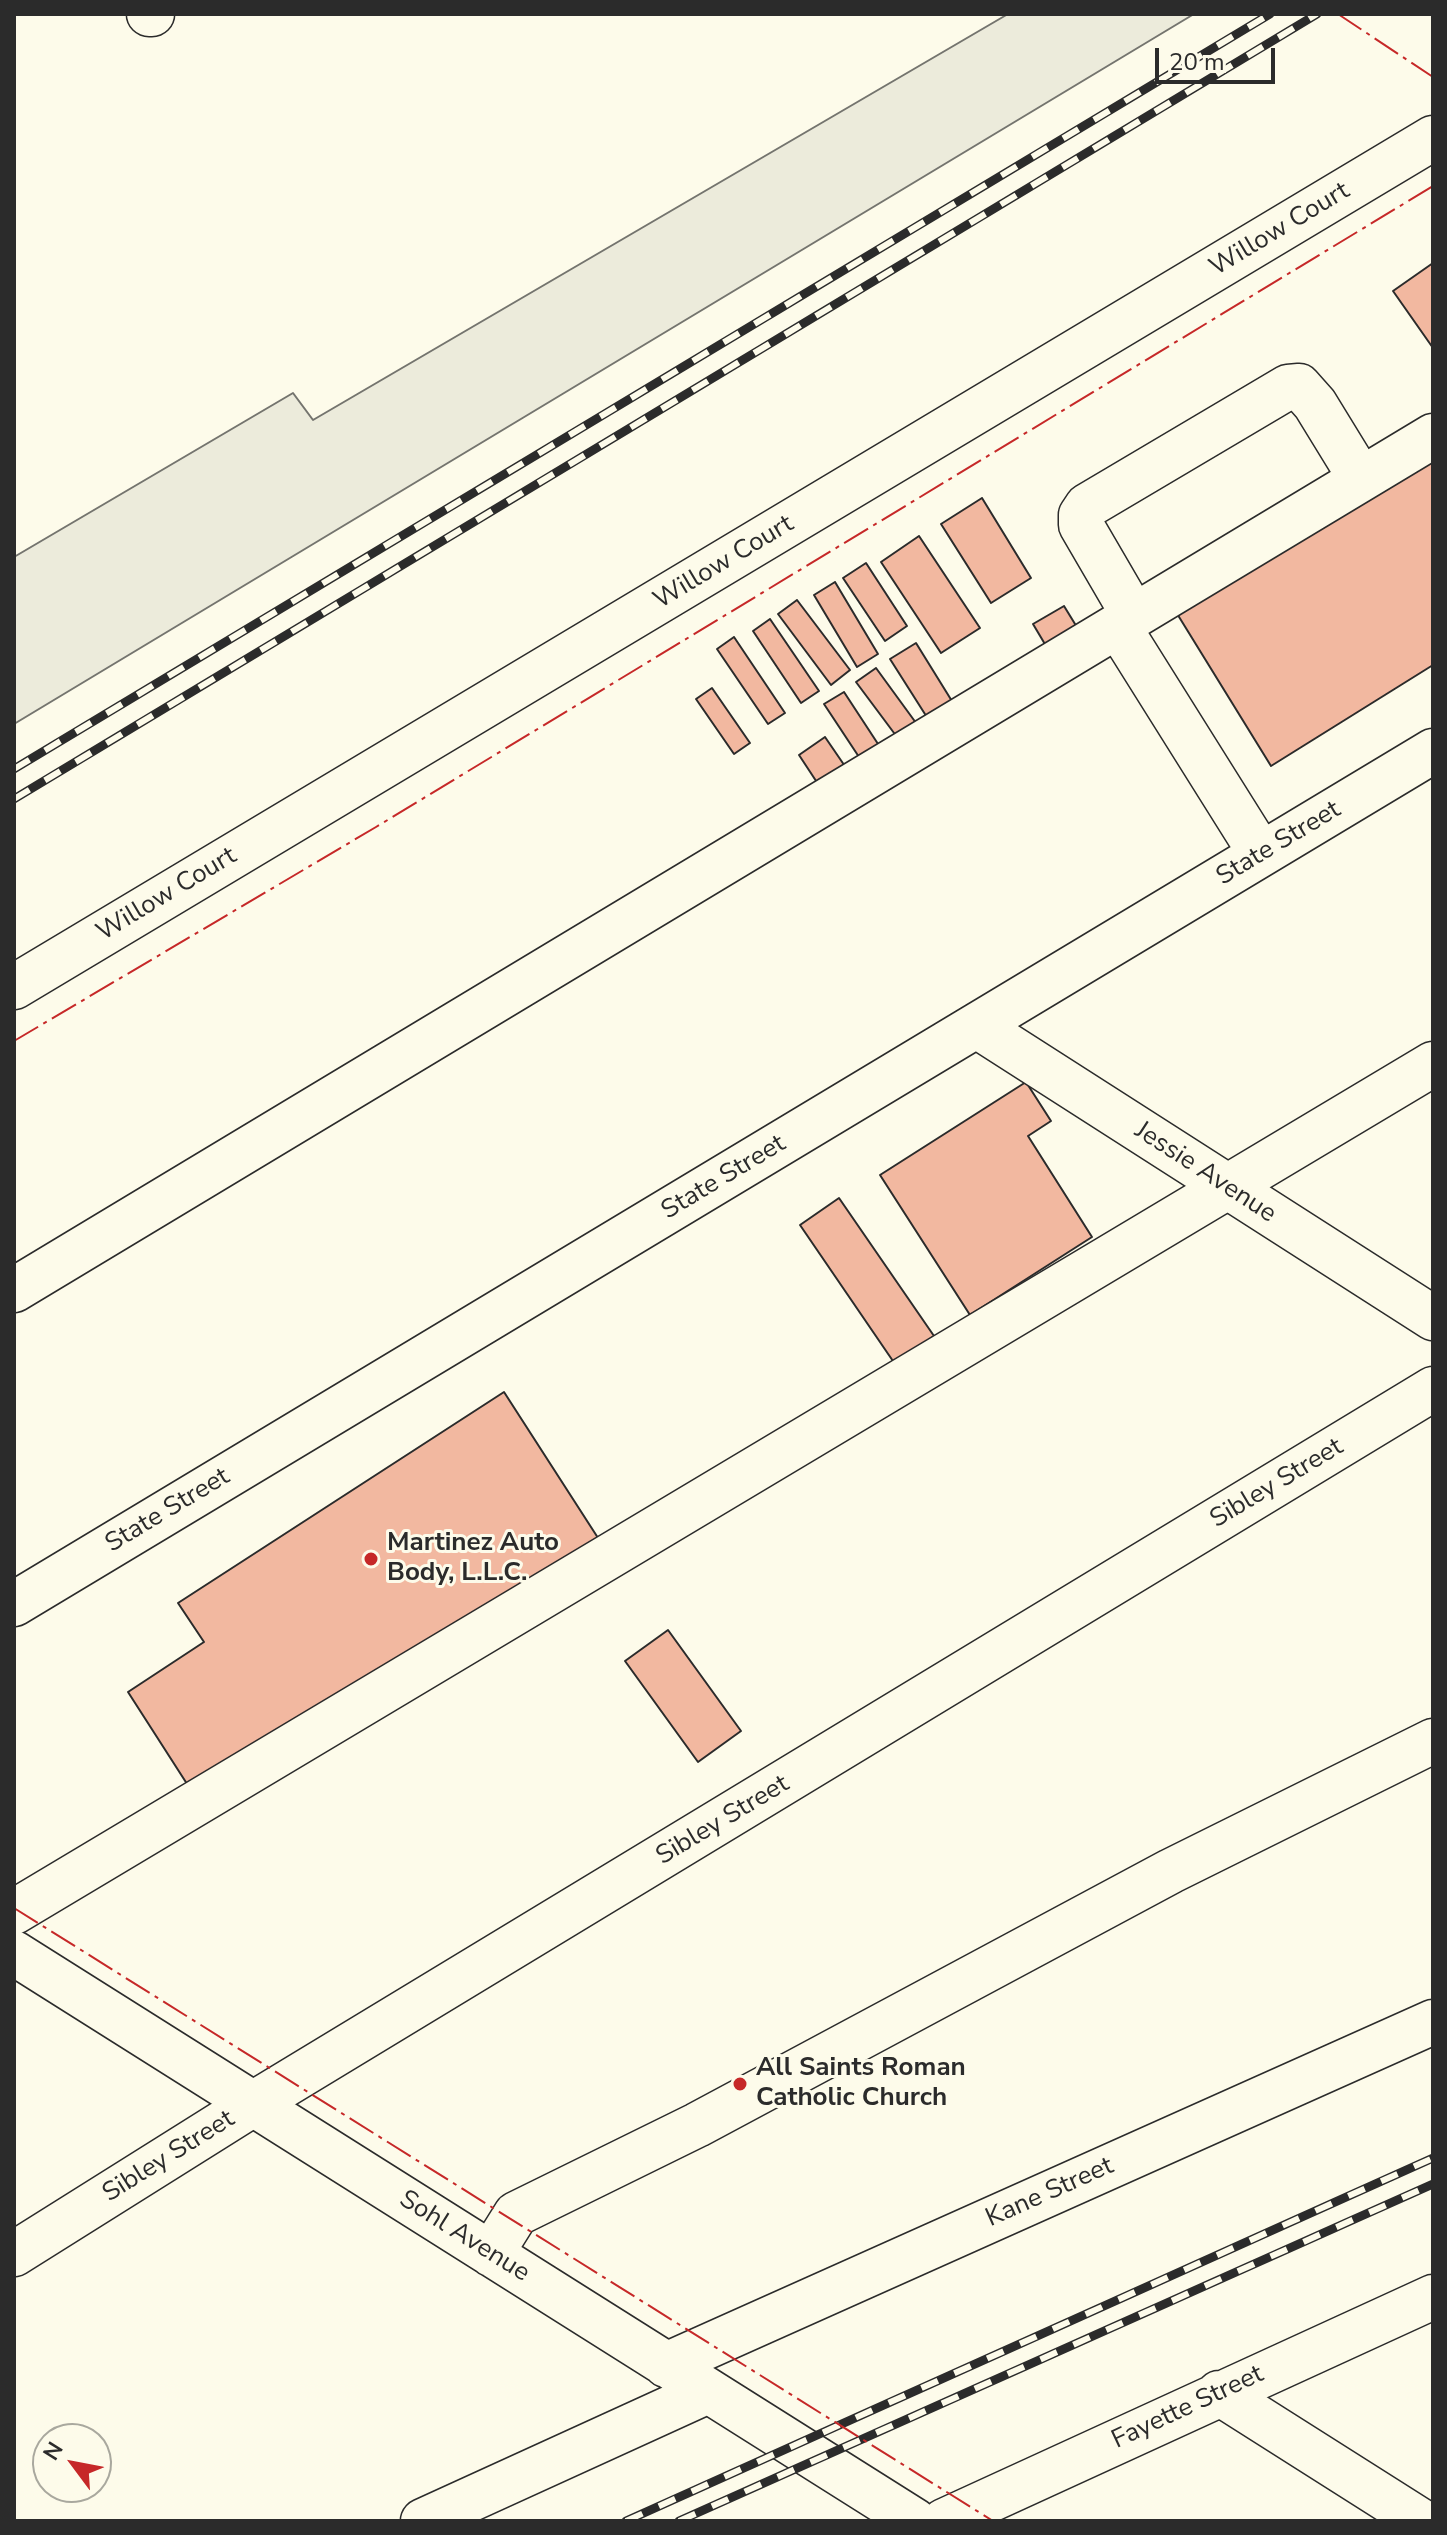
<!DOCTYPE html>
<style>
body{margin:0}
#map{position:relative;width:1447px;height:2535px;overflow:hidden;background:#fdfbea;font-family:"Nunito Sans",sans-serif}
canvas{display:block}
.frame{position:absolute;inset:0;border:16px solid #2b2b2b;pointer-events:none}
.north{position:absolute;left:32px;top:2423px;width:80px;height:80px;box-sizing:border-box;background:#fdfbea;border:2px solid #a9a89e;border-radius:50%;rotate:302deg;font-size:22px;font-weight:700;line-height:32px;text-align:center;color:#2b2b2b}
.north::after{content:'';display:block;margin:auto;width:28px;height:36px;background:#c62828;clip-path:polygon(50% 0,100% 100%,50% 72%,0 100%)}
.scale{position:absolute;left:1155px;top:48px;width:120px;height:36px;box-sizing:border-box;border:4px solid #2b2b2b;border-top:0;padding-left:10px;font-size:24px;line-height:28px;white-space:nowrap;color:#2b2b2b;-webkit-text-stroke:6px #fdfbea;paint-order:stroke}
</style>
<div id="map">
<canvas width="1447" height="2535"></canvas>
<div class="frame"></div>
<div class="north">N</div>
<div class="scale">20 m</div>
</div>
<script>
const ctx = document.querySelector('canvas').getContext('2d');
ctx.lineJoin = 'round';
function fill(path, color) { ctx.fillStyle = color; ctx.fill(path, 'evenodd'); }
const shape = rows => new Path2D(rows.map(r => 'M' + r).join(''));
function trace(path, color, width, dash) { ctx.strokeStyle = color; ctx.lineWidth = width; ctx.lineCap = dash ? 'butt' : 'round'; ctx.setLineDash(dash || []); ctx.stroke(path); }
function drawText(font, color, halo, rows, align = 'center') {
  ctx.font = font + ' "Nunito Sans",sans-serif'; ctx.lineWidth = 6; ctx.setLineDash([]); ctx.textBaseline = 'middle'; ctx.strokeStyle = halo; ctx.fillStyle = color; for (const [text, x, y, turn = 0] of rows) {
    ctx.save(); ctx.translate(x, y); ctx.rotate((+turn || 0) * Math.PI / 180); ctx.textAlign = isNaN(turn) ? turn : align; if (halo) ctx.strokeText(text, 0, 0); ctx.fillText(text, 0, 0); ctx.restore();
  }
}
const green = shape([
 [1008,14,1194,14,14,724,14,557,293,393,313,420,1008,14]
]);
const building = shape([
 [1433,263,1433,348,1393,291,1433,263],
 [1433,452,1433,665,1271,766,1176,612,1433,452],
 [982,498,1031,578,991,603,941,524,982,498],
 [919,536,980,628,941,653,881,562,919,536],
 [866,563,907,626,885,641,843,578,866,563],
 [835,582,878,654,857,667,814,595,835,582],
 [797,600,850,670,831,685,778,614,797,600],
 [1064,606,1083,637,1052,656,1033,624,1064,606],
 [770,619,819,691,801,703,753,631,770,619],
 [734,637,785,713,768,724,717,649,734,637],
 [916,643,955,706,930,722,890,659,916,643],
 [876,668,919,727,900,741,856,682,876,668],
 [712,688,750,743,734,754,696,699,712,688],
 [844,692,880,747,861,760,824,704,844,692],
 [825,737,851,775,824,793,799,755,825,737],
 [1026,1082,1051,1121,1028,1136,1092,1237,970,1315,880,1175,1026,1082],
 [839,1198,934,1336,895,1364,800,1225,839,1198],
 [504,1392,600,1541,198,1801,128,1692,204,1642,178,1603,504,1392],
 [668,1630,741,1731,698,1762,625,1661,668,1630]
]);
const minor = shape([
 [149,14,152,14],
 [1134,616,1081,525,1081,515,1087,506,1288,387,1299,386,1315,404,1361,479],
 [1118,626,1261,854],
 [14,987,1433,138],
 [977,1026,1433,1318],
 [14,1290,1433,436],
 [14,1604,1433,751],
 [14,1912,1433,1064],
 [14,1953,915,2521],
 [491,2254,516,2214,697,2125,1171,1871,1433,1741],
 [666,2365,1433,2022],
 [1219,2393,1421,2521],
 [423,2521,708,2391],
 [944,2521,1433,2297]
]);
const major = shape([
 [14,2254,253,2104,1433,1389]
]);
const rail = shape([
 [14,769,1270,14],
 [14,799,1317,14],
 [626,2521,1433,2158],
 [679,2521,1433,2184]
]);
const power = shape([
 [1338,14,1433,77],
 [14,1041,376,827,1433,186],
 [14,1908,993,2521]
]);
const markers = [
 [371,1559,8,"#c62828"],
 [740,2084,8,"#c62828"]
];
const streetNames = [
 ["Willow Court",1280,230,-31],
 ["Willow Court",724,563,-31],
 ["State Street",1279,844,-31],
 ["Willow Court",167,895,-31],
 ["Jessie Avenue",1205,1173,33],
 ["State Street",724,1178,-31],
 ["Sibley Street",1277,1484,-31],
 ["State Street",168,1511,-31],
 ["Sibley Street",723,1821,-31],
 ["Sibley Street",169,2157,-32],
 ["Kane Street",1050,2193,-24],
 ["Sohl Avenue",464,2237,32],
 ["Fayette Street",1188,2408,-25]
];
const poiNames = [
 ["Martinez Auto",387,1544],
 ["Body, L.L.C.",387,1574],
 ["All Saints Roman",756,2069],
 ["Catholic Church",756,2099]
];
fill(green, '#ecebdb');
trace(green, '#74746e', 2);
fill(building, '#f2b8a0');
trace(building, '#2b2b2b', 2);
trace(minor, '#2b2b2b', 47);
trace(major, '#2b2b2b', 47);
trace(minor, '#fdfbea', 44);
trace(major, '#fdfbea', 44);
trace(rail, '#2b2b2b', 9);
trace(rail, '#fdfbea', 6, [18]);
trace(power, '#c62828', 2, [28, 6, 4, 6]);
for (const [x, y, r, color] of markers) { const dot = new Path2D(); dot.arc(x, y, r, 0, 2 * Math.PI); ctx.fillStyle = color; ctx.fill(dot); trace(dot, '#fdfbea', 3); }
drawText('26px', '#2b2b2b', '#fdfbea', streetNames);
drawText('bold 26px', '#2b2b2b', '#fdfbea', poiNames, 'left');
</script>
